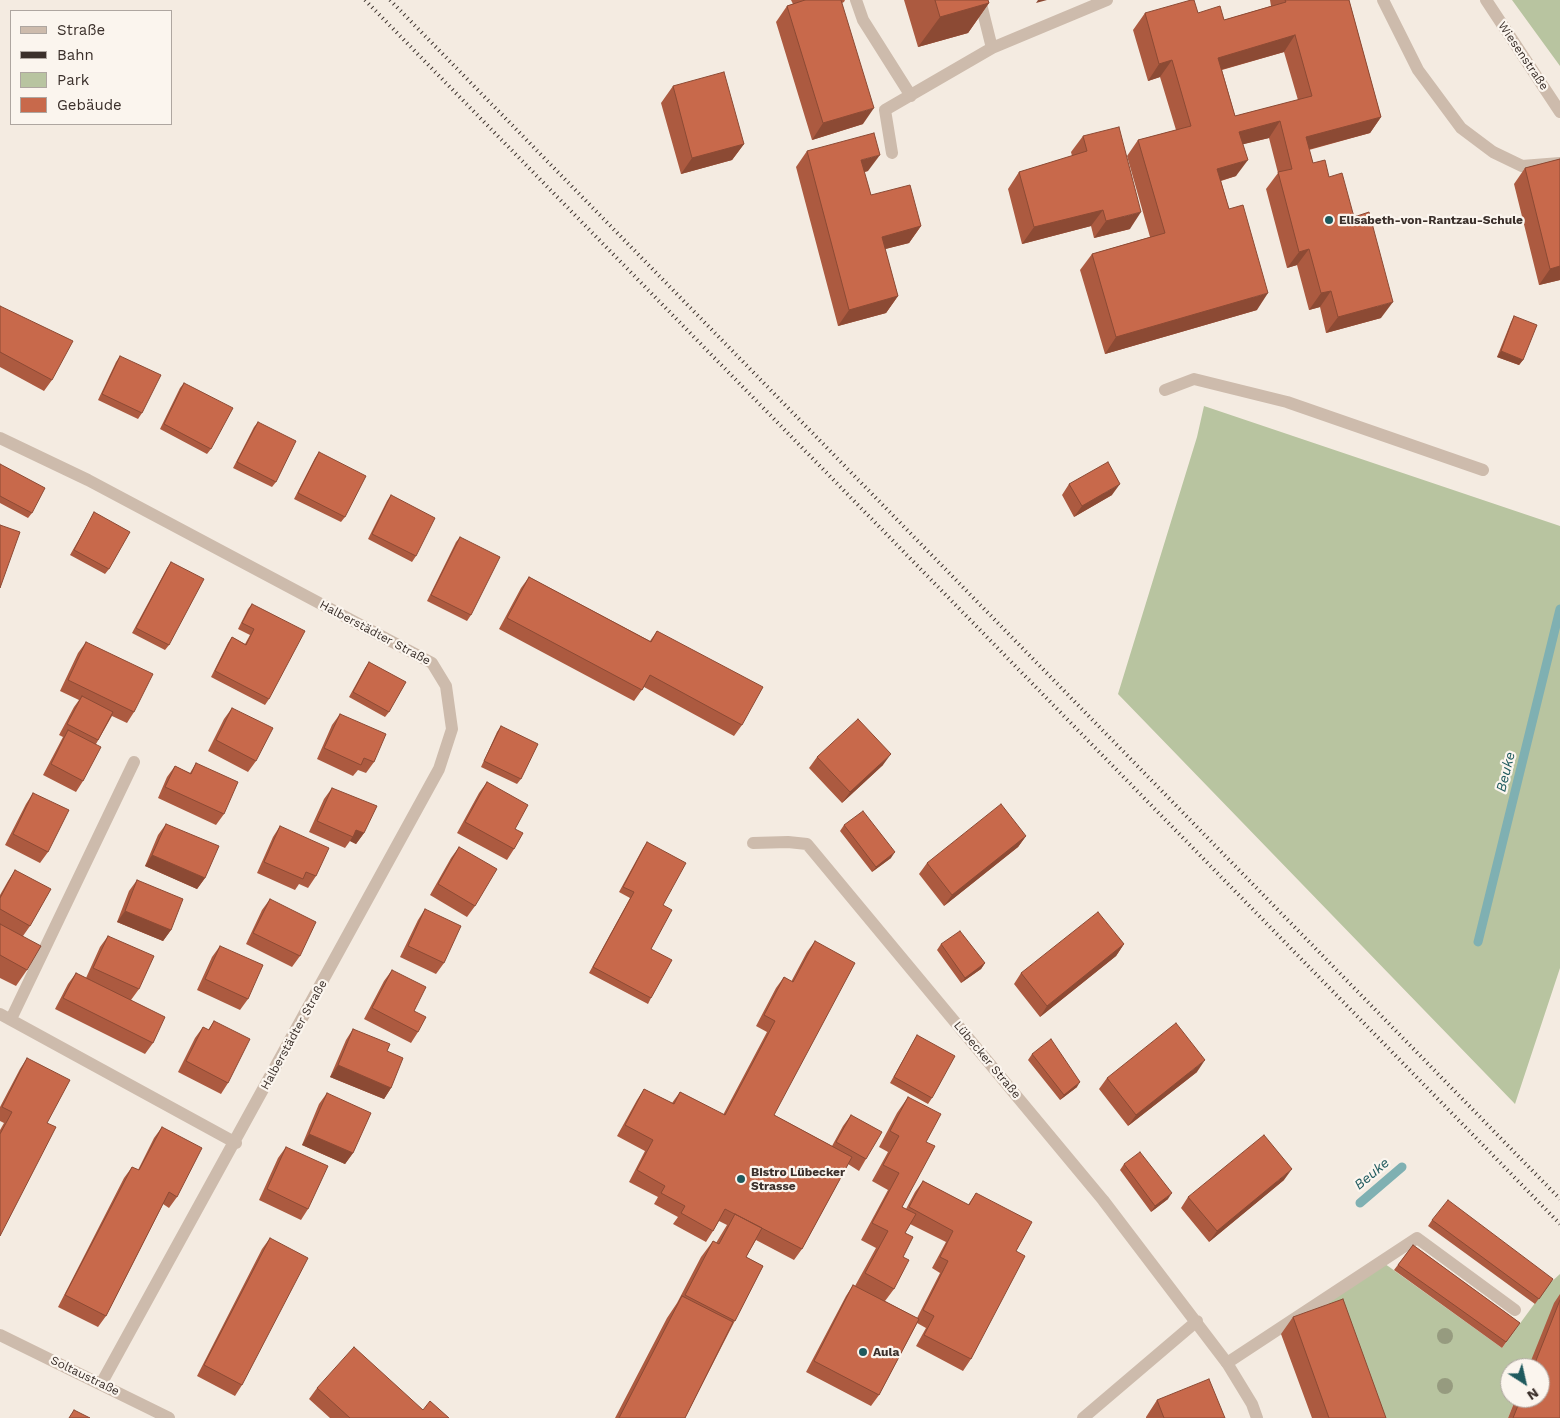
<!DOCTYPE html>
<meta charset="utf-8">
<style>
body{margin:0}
#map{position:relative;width:1560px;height:1418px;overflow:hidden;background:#f4ebe1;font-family:"Work Sans",sans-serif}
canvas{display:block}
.legend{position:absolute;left:10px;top:10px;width:162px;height:115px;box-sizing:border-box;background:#fbf5ee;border:1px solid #aea6a0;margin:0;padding:6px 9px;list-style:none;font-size:15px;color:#3b302b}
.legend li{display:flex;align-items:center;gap:10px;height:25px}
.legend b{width:25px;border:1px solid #aea6a0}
.north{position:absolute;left:1500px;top:1358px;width:50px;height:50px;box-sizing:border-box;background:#fbf5ee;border:1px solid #aea6a0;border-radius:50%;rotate:145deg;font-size:14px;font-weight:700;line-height:20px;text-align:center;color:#3b302b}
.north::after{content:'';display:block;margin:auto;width:18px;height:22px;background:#1f5a5e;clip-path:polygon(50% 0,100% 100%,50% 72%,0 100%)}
</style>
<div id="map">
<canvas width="1560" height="1418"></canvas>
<ul class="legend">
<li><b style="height:6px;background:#cdbbac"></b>Straße</li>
<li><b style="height:6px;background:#3b302b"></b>Bahn</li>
<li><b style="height:14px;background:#b8c4a0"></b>Park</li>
<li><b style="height:14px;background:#c8694b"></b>Gebäude</li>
</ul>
<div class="north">N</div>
</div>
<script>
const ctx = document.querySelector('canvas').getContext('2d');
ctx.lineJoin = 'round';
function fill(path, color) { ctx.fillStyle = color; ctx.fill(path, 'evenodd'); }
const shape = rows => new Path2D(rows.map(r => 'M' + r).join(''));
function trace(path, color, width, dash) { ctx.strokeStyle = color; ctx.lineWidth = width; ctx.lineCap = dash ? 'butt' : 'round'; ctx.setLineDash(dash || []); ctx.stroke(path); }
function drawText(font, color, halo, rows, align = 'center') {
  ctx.font = font + ' "Work Sans",sans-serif'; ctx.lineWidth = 4.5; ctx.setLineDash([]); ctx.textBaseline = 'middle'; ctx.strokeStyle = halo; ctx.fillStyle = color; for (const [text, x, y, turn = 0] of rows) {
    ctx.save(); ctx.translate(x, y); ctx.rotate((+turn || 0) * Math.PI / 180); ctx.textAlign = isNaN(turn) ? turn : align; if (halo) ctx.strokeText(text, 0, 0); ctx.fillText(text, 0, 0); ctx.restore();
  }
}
const green = shape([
 [1512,0,1560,0,1560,66],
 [1204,406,1560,526,1560,968,1515,1104,1118,694,1197,437],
 [1381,1261,1502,1348,1549,1284,1560,1274,1560,1306,1528,1368,1510,1368,1510,1398,1516,1398,1508,1418,1369,1418,1326,1298]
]);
const stream = shape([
 [1478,942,1560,609],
 [1360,1203,1402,1167]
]);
const service = shape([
 [856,0,863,20,911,96],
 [980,0,992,48],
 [1383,0,1418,70,1461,128,1493,152,1522,166,1560,163],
 [892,153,885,110,992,48,1107,0],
 [1165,390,1194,379,1287,402,1483,470],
 [1227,1363,1417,1238,1515,1310]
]);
const minor = shape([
 [1486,0,1560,112],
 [0,438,88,480,432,663,446,686,452,729,439,769,101,1384],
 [753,843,788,842,807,844,1103,1200,1227,1363,1252,1404,1257,1418],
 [0,1014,236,1143],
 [11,1019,134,762],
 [0,1335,169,1418],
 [1083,1418,1197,1321]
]);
const rail = shape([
 [365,0,1560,1224],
 [390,0,1560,1199]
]);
const trees = [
 [1445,1336],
 [1445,1386]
];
const wall = shape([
 [791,0,845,0,844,2,842,3,863,124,812,140,776,22,787,6,793,4],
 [904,0,988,0,989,3,968,33,918,47],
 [1270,0,1349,0,1381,117,1370,133,1309,150,1313,163,1329,177,1381,318,1326,333,1320,307,1309,310,1297,265,1287,268,1266,189,1278,173,1269,138,1243,144,1236,176,1221,181,1257,310,1105,354,1080,270,1092,254,1150,237,1127,156,1138,140,1176,130,1160,77,1148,81,1133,30,1145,13,1198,13,1224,20,1271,6],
 [1284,52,1298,100,1235,116,1222,70],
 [673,86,744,144,732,160,681,174,661,103],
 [1083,136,1130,229,1094,238,1091,226,1022,244,1008,189,1019,172,1072,156,1071,152],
 [807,151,868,171,864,172,871,195,921,226,909,243,885,249,898,296,886,313,838,326,796,167],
 [1560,159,1560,280,1539,285,1514,184,1525,168],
 [0,306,52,380,44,391,0,367],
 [1514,316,1523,360,1519,365,1497,357,1511,322],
 [120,356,142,413,138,419,98,400,116,362],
 [184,383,211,449,207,454,160,429,180,388],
 [258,422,276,482,272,487,233,468,254,427],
 [319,452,345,517,341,522,294,499,315,458],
 [0,464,32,513,28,518,0,503],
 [1069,484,1112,495,1074,517,1062,495],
 [391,495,416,556,412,562,368,539,387,501],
 [94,512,109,569,105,574,70,555,91,518],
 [460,537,471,615,467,621,427,601,456,542],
 [171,562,169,645,165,650,132,633,167,568],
 [529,577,650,641,657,631,742,725,734,736,644,687,634,701,499,629,521,588],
 [252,604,269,699,265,705,211,677,228,643,232,637,245,644,250,635,238,629,248,609],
 [86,642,134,712,127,723,112,716,96,744,83,781,76,792,43,775,63,737,59,735,74,707,79,700,60,691,78,653],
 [369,662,389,712,385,717,349,697,365,668],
 [232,708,256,761,248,772,208,751,224,719],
 [340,714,374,762,366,773,358,770,353,776,317,759,332,725],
 [501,726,521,779,517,784,481,767,497,732],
 [817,757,883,765,842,803,809,768],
 [196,763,224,814,216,825,158,798,167,777,175,766,190,773],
 [487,782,515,829,514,849,507,860,457,833,479,793],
 [332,788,364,833,356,844,350,841,345,848,309,832,324,799],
 [33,793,48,852,40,863,5,845,26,804],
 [166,824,205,878,197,889,145,866,158,835],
 [844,825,891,858,872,872,840,831],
 [280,826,316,876,308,888,299,884,295,890,257,873,273,837],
 [1026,836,1018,847,944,906,919,874,927,863],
 [647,842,663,905,651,949,651,998,648,1004,589,973,630,898,619,892,643,848],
 [459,847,475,906,467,917,430,895,451,858],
 [15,870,30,926,23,936,27,970,16,986,0,978,0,895,8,881],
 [137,880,171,930,163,941,117,922,129,891],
 [270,899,300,956,292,967,246,944,262,910],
 [425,909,444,963,436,974,400,957,418,920],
 [108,936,139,989,131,1000,153,1043,145,1054,55,1009,68,984,76,973,86,978,100,947],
 [815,941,774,1115,832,1146,843,1126,851,1115,866,1159,859,1171,848,1164,802,1249,794,1260,756,1240,746,1257,763,1266,685,1418,615,1418,667,1318,677,1303,701,1257,713,1241,716,1243,727,1225,719,1221,713,1231,706,1242,673,1224,678,1217,654,1204,658,1197,629,1182,645,1151,617,1136,637,1100,644,1089,672,1103,680,1092,723,1115,767,1032,756,1026,776,988,784,977,791,982,807,952],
 [941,944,985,963,981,969,961,983,937,950],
 [1124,944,1116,956,1040,1017,1014,984,1021,973],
 [220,946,248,999,240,1010,197,990,212,957],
 [392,970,414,1011,418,1032,411,1043,364,1019,384,981],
 [214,1021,228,1083,221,1094,178,1072,195,1038,203,1027,208,1030],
 [353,1029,387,1051,391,1088,384,1099,330,1077,346,1040],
 [917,1035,932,1098,928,1104,890,1083],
 [1032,1054,1077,1087,1060,1100,1028,1060],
 [27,1058,47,1123,0,1236,0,1130,4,1123,0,1121,0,1107,20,1069],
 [1197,1072,1128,1126,1099,1089,1107,1078],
 [327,1093,353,1153,345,1164,302,1145,319,1104],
 [908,1097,926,1142,902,1207,906,1209,915,1192,923,1181,968,1205,976,1193,1016,1251,971,1359,963,1371,916,1346,926,1328,917,1323,879,1395,871,1406,806,1372,846,1296,853,1285,855,1286,876,1248,861,1240,888,1190,872,1181,888,1152,879,1147,897,1113],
 [910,1224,946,1242,932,1268,940,1273,917,1318,885,1301,894,1289,903,1257,905,1233],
 [162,1127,177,1197,169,1208,163,1204,106,1316,98,1327,58,1307,124,1178,132,1167,138,1170,154,1138],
 [286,1147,308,1209,301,1220,259,1200,278,1158],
 [1124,1164,1168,1199,1151,1212,1120,1170],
 [1284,1180,1209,1242,1181,1208,1188,1197],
 [1432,1220,1553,1279,1535,1304,1428,1226],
 [270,1238,242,1385,235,1396,197,1376,262,1249],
 [1413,1245,1520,1323,1502,1348,1394,1270],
 [1560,1294,1560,1418,1508,1418,1516,1398,1540,1398,1540,1368,1528,1368,1554,1303],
 [1293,1317,1386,1418,1312,1418,1281,1334],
 [317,1388,423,1410,449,1418,330,1418,309,1399],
 [1157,1400,1225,1418,1146,1418,1146,1417]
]);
const shadedWall = shape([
 [1038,0,1047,0,1036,3],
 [989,3,968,33,918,47,940,17],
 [1295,35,1284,52,1206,74,1218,58],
 [1172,60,1160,77,1148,81,1159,64],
 [874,108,863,124,812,140,823,123],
 [1381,117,1370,133,1295,153,1306,137],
 [1280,121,1269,138,1228,148,1239,132],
 [744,144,732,160,681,174,692,158],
 [880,155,868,171,849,176,861,160],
 [1248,160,1236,176,1206,185,1217,169],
 [1103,210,1091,226,1022,244,1034,227],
 [1141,212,1130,229,1094,238,1106,221],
 [921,226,909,243,870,253,882,237],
 [1309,249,1297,265,1287,268,1299,252],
 [1560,266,1560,280,1539,285,1550,269],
 [1331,291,1320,307,1309,310,1321,293],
 [1268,293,1257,310,1105,354,1116,337],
 [898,296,886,313,838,326,849,310],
 [1393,302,1381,318,1326,333,1338,317],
 [1501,351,1523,360,1519,365,1497,357],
 [1120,484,1112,495,1074,517,1082,506],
 [891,754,883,765,842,803,850,792],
 [356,830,364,833,356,844,350,841],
 [1026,836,1018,847,944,906,952,895],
 [895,852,891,858,872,872,876,867],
 [152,855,205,878,197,889,145,866],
 [125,911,171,930,163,941,117,922],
 [1124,944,1116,956,1040,1017,1047,1006],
 [985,963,981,969,961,983,965,978],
 [1205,1060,1197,1072,1128,1126,1136,1115],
 [338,1065,391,1088,384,1099,330,1077],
 [1080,1082,1077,1087,1060,1100,1064,1095],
 [309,1134,353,1153,345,1164,302,1145],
 [1292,1169,1284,1180,1209,1242,1217,1231],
 [1172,1193,1168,1199,1151,1212,1155,1206]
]);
const building = shape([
 [805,0,841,0,874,108,823,123,787,6,805,0],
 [935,0,988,0,989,3,940,17,935,0],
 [1191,0,1194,0,1198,13,1220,6,1224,20,1286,2,1285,0,1349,0,1381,117,1306,137,1313,163,1325,160,1329,177,1342,173,1354,217,1369,212,1393,302,1338,317,1331,291,1321,293,1309,249,1299,252,1278,172,1292,169,1280,121,1239,132,1248,160,1217,169,1229,209,1243,205,1268,293,1116,337,1092,254,1165,233,1138,140,1191,126,1172,60,1159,64,1145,13,1191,0],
 [1295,35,1312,96,1235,116,1218,58,1295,35],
 [724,72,744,144,692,158,673,86,724,72],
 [1119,127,1141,212,1106,221,1103,210,1034,227,1019,172,1087,151,1083,136,1119,127],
 [874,133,880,155,861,160,871,195,910,185,921,226,882,237,898,296,849,310,807,151,874,133],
 [1560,159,1560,266,1550,269,1525,168,1560,159],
 [0,306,73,341,52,380,0,352,0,306],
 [1514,316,1537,325,1523,360,1501,351,1514,316],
 [120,356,161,375,142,413,102,394,120,356],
 [184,383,233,408,211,449,164,424,184,383],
 [258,422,296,441,276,482,237,462,258,422],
 [319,452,366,476,345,517,298,493,319,452],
 [1108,462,1120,484,1082,506,1069,484,1108,462],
 [0,464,45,488,32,513,0,496,0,464],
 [391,495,435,518,416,556,372,534,391,495],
 [94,512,130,532,109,569,74,550,94,512],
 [0,525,20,532,0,588,0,525],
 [460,537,500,557,471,615,431,595,460,537],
 [171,562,204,579,169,645,136,628,171,562],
 [529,577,651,642,657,631,763,687,742,725,650,675,642,690,507,618,529,577],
 [252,604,305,631,269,699,215,671,232,637,246,645,254,629,242,623,252,604],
 [86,642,153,674,134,712,68,680,86,642],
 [369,662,406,682,389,712,353,692,369,662],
 [82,696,113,712,98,740,67,724,82,696],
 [232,708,273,728,256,761,216,740,232,708],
 [340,714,386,734,374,762,364,758,361,765,324,748,340,714],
 [858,719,891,754,850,792,817,757,858,719],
 [501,726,538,744,521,779,484,761,501,726],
 [68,730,101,747,83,781,51,764,68,730],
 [196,763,238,782,224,814,165,787,175,766,191,774,196,763],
 [487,782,528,805,515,829,523,833,514,849,465,822,487,782],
 [332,788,377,806,364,833,356,830,353,837,317,821,332,788],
 [33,793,69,810,48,852,13,834,33,793],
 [1001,804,1026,836,952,895,927,863,1001,804],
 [863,811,895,852,876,867,844,825,863,811],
 [166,824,219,846,205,878,152,855,166,824],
 [280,826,329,848,316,876,306,872,303,879,264,862,280,826],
 [647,842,686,863,663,905,672,910,651,949,672,960,651,998,593,967,634,892,623,887,647,842],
 [459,847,497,869,475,906,438,884,459,847],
 [15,870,51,889,30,926,0,909,0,898,15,870],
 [137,880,183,899,171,930,125,911,137,880],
 [270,899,316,922,300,956,253,933,270,899],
 [425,909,461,926,444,963,408,946,425,909],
 [1098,912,1124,944,1047,1006,1021,973,1098,912],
 [0,924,41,946,27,970,0,955,0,924],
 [960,931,985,963,965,978,941,944,960,931],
 [108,936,154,956,139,989,93,968,108,936],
 [815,941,855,963,774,1115,852,1157,802,1249,725,1209,713,1231,681,1213,685,1206,661,1193,665,1186,637,1170,653,1140,625,1125,644,1089,674,1104,680,1092,725,1115,775,1021,764,1015,784,977,793,982,815,941],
 [220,946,263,965,248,999,205,979,220,946],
 [392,970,426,987,414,1011,426,1017,418,1032,372,1008,392,970],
 [76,973,165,1017,153,1043,63,998,76,973],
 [214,1021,250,1039,228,1083,186,1061,203,1027,209,1030,214,1021],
 [1176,1023,1205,1060,1136,1115,1107,1078,1176,1023],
 [353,1029,390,1044,387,1051,403,1058,391,1088,338,1065,353,1029],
 [917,1035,955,1056,932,1098,894,1077,917,1035],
 [1051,1039,1080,1082,1064,1095,1032,1054,1051,1039],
 [27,1058,70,1080,47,1123,56,1127,0,1236,0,1134,12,1112,2,1107,27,1058],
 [327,1093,371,1113,353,1153,309,1134,327,1093],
 [908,1097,941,1114,926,1142,935,1146,902,1207,916,1214,905,1233,913,1237,903,1257,909,1260,894,1289,865,1273,888,1231,872,1223,899,1173,883,1165,899,1136,890,1131,908,1097],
 [851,1115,882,1132,866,1159,836,1142,851,1115],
 [162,1127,202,1148,177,1197,169,1192,106,1316,65,1295,132,1167,139,1170,162,1127],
 [1264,1135,1292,1169,1217,1231,1188,1197,1264,1135],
 [286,1147,328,1166,308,1209,267,1189,286,1147],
 [1140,1152,1172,1193,1155,1206,1124,1164,1140,1152],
 [923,1181,969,1205,976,1193,1032,1222,1016,1251,1025,1256,971,1359,924,1335,934,1316,923,1310,948,1261,940,1257,953,1231,909,1207,923,1181],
 [1448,1200,1553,1279,1539,1299,1432,1220,1448,1200],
 [735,1214,762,1228,746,1257,763,1266,735,1321,685,1295,713,1241,719,1244,735,1214],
 [270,1238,308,1258,242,1385,204,1365,270,1238],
 [1413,1245,1520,1323,1506,1342,1398,1265,1413,1245],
 [853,1285,919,1319,879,1395,814,1361,853,1285],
 [682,1296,733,1322,685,1418,619,1418,682,1296],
 [1343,1299,1386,1418,1329,1418,1293,1317,1343,1299],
 [1560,1300,1560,1418,1513,1418,1521,1398,1540,1398,1540,1368,1533,1368,1560,1300],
 [354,1347,423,1410,430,1401,449,1418,350,1418,317,1388,354,1347],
 [1209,1379,1225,1418,1164,1418,1157,1400,1209,1379],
 [74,1410,90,1418,69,1418,74,1410]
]);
const markers = [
 [1329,220,5,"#1f5a5e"],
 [741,1179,5,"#1f5a5e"],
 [863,1352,5,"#1f5a5e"]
];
const streetNames = [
 ["Wiesenstraße",1523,56,56],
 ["Halberstädter Straße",375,633,28],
 ["Halberstädter Straße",294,1035,-61],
 ["Lübecker Straße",987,1060,50],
 ["Soltaustraße",85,1376,26]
];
const poiNames = [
 ["Elisabeth-von-Rantzau-Schule",1339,220],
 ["Bistro Lübecker",751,1172],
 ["Strasse",751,1186],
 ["Aula",873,1352]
];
const waterNames = [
 ["Beuke",1506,772,-76],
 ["Beuke",1372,1174,-40]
];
fill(green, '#b8c4a0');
trace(stream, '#7fb0b2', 9);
trace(service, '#cdbbac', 12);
trace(minor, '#cdbbac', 12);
trace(rail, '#3b302b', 4, [1, 4]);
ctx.fillStyle = '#969b7f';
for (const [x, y] of trees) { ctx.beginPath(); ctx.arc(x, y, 8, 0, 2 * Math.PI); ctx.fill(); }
fill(wall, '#ac5a40');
fill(shadedWall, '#8c4a34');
fill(building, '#c8694b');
trace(building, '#8c4a34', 1);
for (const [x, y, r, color] of markers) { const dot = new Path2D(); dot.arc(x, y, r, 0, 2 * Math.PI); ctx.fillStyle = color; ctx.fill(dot); trace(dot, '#fbf5ee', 2); }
drawText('12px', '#3b302b', '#fbf5ee', streetNames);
drawText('bold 12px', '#3b302b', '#fbf5ee', poiNames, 'left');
drawText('italic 14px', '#1f5a5e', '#fbf5ee', waterNames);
</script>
